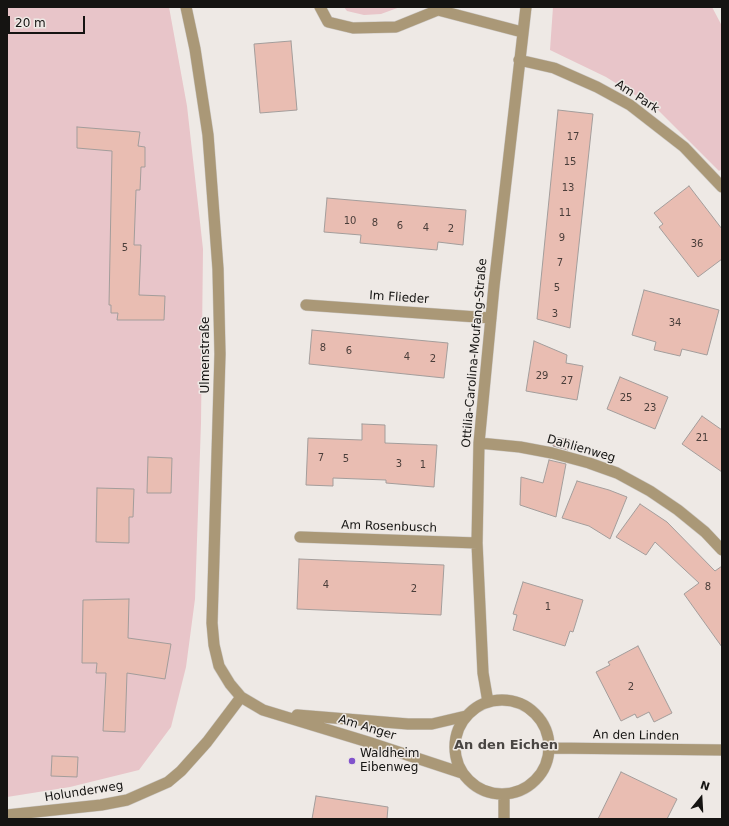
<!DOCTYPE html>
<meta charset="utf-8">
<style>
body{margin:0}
#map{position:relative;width:729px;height:826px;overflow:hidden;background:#eee9e5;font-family:"DejaVu Sans",sans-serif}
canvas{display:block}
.frame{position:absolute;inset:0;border:8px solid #151412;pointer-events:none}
.north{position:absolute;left:681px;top:778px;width:40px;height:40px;-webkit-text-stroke:3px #eee9e5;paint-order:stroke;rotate:18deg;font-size:11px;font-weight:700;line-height:16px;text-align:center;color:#151412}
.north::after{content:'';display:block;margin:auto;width:14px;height:18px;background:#151412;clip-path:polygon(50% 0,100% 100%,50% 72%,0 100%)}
.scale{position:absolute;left:8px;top:16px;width:77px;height:18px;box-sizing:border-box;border:2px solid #151412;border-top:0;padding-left:5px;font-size:12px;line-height:14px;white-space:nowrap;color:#151412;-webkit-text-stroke:3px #eee9e5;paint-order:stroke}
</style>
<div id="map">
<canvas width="729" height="826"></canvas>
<div class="frame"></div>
<div class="north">N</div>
<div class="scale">20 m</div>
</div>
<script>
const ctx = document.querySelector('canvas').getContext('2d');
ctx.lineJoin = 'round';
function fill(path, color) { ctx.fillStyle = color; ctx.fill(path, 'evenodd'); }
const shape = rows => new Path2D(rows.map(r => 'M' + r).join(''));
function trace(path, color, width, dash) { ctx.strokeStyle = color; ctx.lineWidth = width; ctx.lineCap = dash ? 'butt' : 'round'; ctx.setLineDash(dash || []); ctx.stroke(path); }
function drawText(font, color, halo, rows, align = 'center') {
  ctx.font = font + ' "DejaVu Sans",sans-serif'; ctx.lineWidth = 3; ctx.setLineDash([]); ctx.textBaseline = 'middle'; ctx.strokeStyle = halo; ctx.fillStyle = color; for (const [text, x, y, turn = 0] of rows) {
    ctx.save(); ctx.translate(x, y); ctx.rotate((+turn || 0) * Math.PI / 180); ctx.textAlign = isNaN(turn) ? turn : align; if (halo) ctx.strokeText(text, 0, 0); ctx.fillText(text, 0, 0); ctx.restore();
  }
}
const green = shape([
 [7,7,169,7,187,106,203,249,201,423,195,599,186,667,171,727,139,770,70,787,7,797],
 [344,7,400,7,381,14,364,15,347,11],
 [553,7,712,7,722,26,722,169,719,171,656,108,606,77,550,50]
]);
const building = shape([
 [291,41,297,110,260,113,254,44,291,41],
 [558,110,593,114,570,328,537,319,558,110],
 [77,127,140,132,138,146,145,147,145,167,141,167,140,190,136,190,134,245,141,245,139,295,165,296,164,320,117,320,118,313,111,313,111,305,109,305,112,151,77,148,77,127],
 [689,186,722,229,722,259,698,277,659,227,663,224,654,213,689,186],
 [327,198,466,210,463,245,438,242,437,250,360,243,361,235,324,232,327,198],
 [644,290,719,310,707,355,682,349,680,356,654,350,656,342,632,335,644,290],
 [312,330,448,343,444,378,309,364,312,330],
 [534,341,567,355,566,363,583,366,577,400,526,391,534,341],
 [620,377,668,397,655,429,607,409,620,377],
 [702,416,722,430,722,472,682,444,702,416],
 [362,424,385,425,385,443,437,445,434,487,386,483,386,480,333,478,333,486,306,485,308,438,362,440,362,424],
 [555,437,570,440,568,450,553,446,555,437],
 [148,457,172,458,171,493,147,493,148,457],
 [549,460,566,464,556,517,520,505,521,477,543,483,549,460],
 [577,481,609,490,627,497,610,539,589,526,562,518,577,481],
 [97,488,134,489,133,517,129,517,129,543,96,542,97,488],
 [640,504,667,522,715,571,722,566,722,647,684,594,699,583,655,542,646,555,616,537,640,504],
 [299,559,444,565,441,615,297,609,299,559],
 [523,582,583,600,573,632,570,631,565,646,513,630,517,615,513,614,523,582],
 [129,599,128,638,171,644,165,679,127,673,125,732,103,731,106,673,96,673,97,663,82,663,83,600,129,599],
 [638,646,672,713,654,722,649,712,637,718,635,714,621,721,596,672,610,665,608,662,638,646],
 [52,756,78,757,77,777,51,776,52,756],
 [621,772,677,799,667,819,598,819,621,772],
 [316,796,388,807,387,819,312,819,316,796]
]);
const minor = shape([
 [186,7,195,49,208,135,218,269,220,354,212,623,214,645,219,666,230,684,241,697,263,710,368,742,462,773],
 [320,7,328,22,353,28,396,27,438,10],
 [434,7,438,10,522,32],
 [519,60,554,68,597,87,630,105,684,147,722,187],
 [306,305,491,318],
 [479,443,520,447,552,453,589,463,617,473,650,491,678,510,705,532,722,550],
 [300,537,477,543],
 '455 747a47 47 0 1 1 94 0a47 47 0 1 1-94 0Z',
 [488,702,483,673,477,543,479,443,494,286,526,7],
 [297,715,408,724,432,724,466,716],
 [550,748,722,750],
 [7,815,101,805,127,800,168,782,181,771,207,742,241,697],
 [504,819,504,795]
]);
const markers = [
 [352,761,4,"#8153cc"]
];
const numberNames = [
 ["17",573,137],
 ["15",570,162],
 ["13",568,188],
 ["11",565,213],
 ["10",350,221],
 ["8",375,223],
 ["6",400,226],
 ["4",426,228],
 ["2",451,229],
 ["9",562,238],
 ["36",697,244],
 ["5",125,248],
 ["7",560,263],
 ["5",557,288],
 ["3",555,314],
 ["34",675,323],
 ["8",323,348],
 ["6",349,351],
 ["4",407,357],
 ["2",433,359],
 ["29",542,376],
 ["27",567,381],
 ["25",626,398],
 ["23",650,408],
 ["21",702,438],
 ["7",321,458],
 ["5",346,459],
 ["3",399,464],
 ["1",423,465],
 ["4",326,585],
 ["8",708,587],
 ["2",414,589],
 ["1",548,607],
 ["2",631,687]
];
const streetNames = [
 ["Am Park",637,97,33],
 ["Im Flieder",399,298,4],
 ["Ottilia-Carolina-Moufang-Straße",475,353,-85],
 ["Ulmenstraße",206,355,-90],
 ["Dahlienweg",581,449,16],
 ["Am Rosenbusch",389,527,2],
 ["Am Anger",367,728,17],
 ["An den Linden",636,736,1],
 ["Holunderweg",84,792,-9]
];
const poiNames = [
 ["Waldheim",360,754],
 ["Eibenweg",360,768]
];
const neighbourhoodNames = [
 ["An den Eichen",506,746]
];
fill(green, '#e8c5c9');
fill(building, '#e9bdb2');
trace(building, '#a39d9b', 1);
trace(minor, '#cbc7c3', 12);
trace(minor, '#aa9877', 11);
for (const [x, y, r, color] of markers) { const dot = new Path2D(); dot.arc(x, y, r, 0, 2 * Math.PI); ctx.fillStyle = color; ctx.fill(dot); trace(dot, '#eee9e5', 1.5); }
drawText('10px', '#4a3e3a', null, numberNames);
drawText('12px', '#151412', '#eee9e5', streetNames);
drawText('12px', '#151412', '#eee9e5', poiNames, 'left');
drawText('bold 13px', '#4a4643', '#eee9e5', neighbourhoodNames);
</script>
